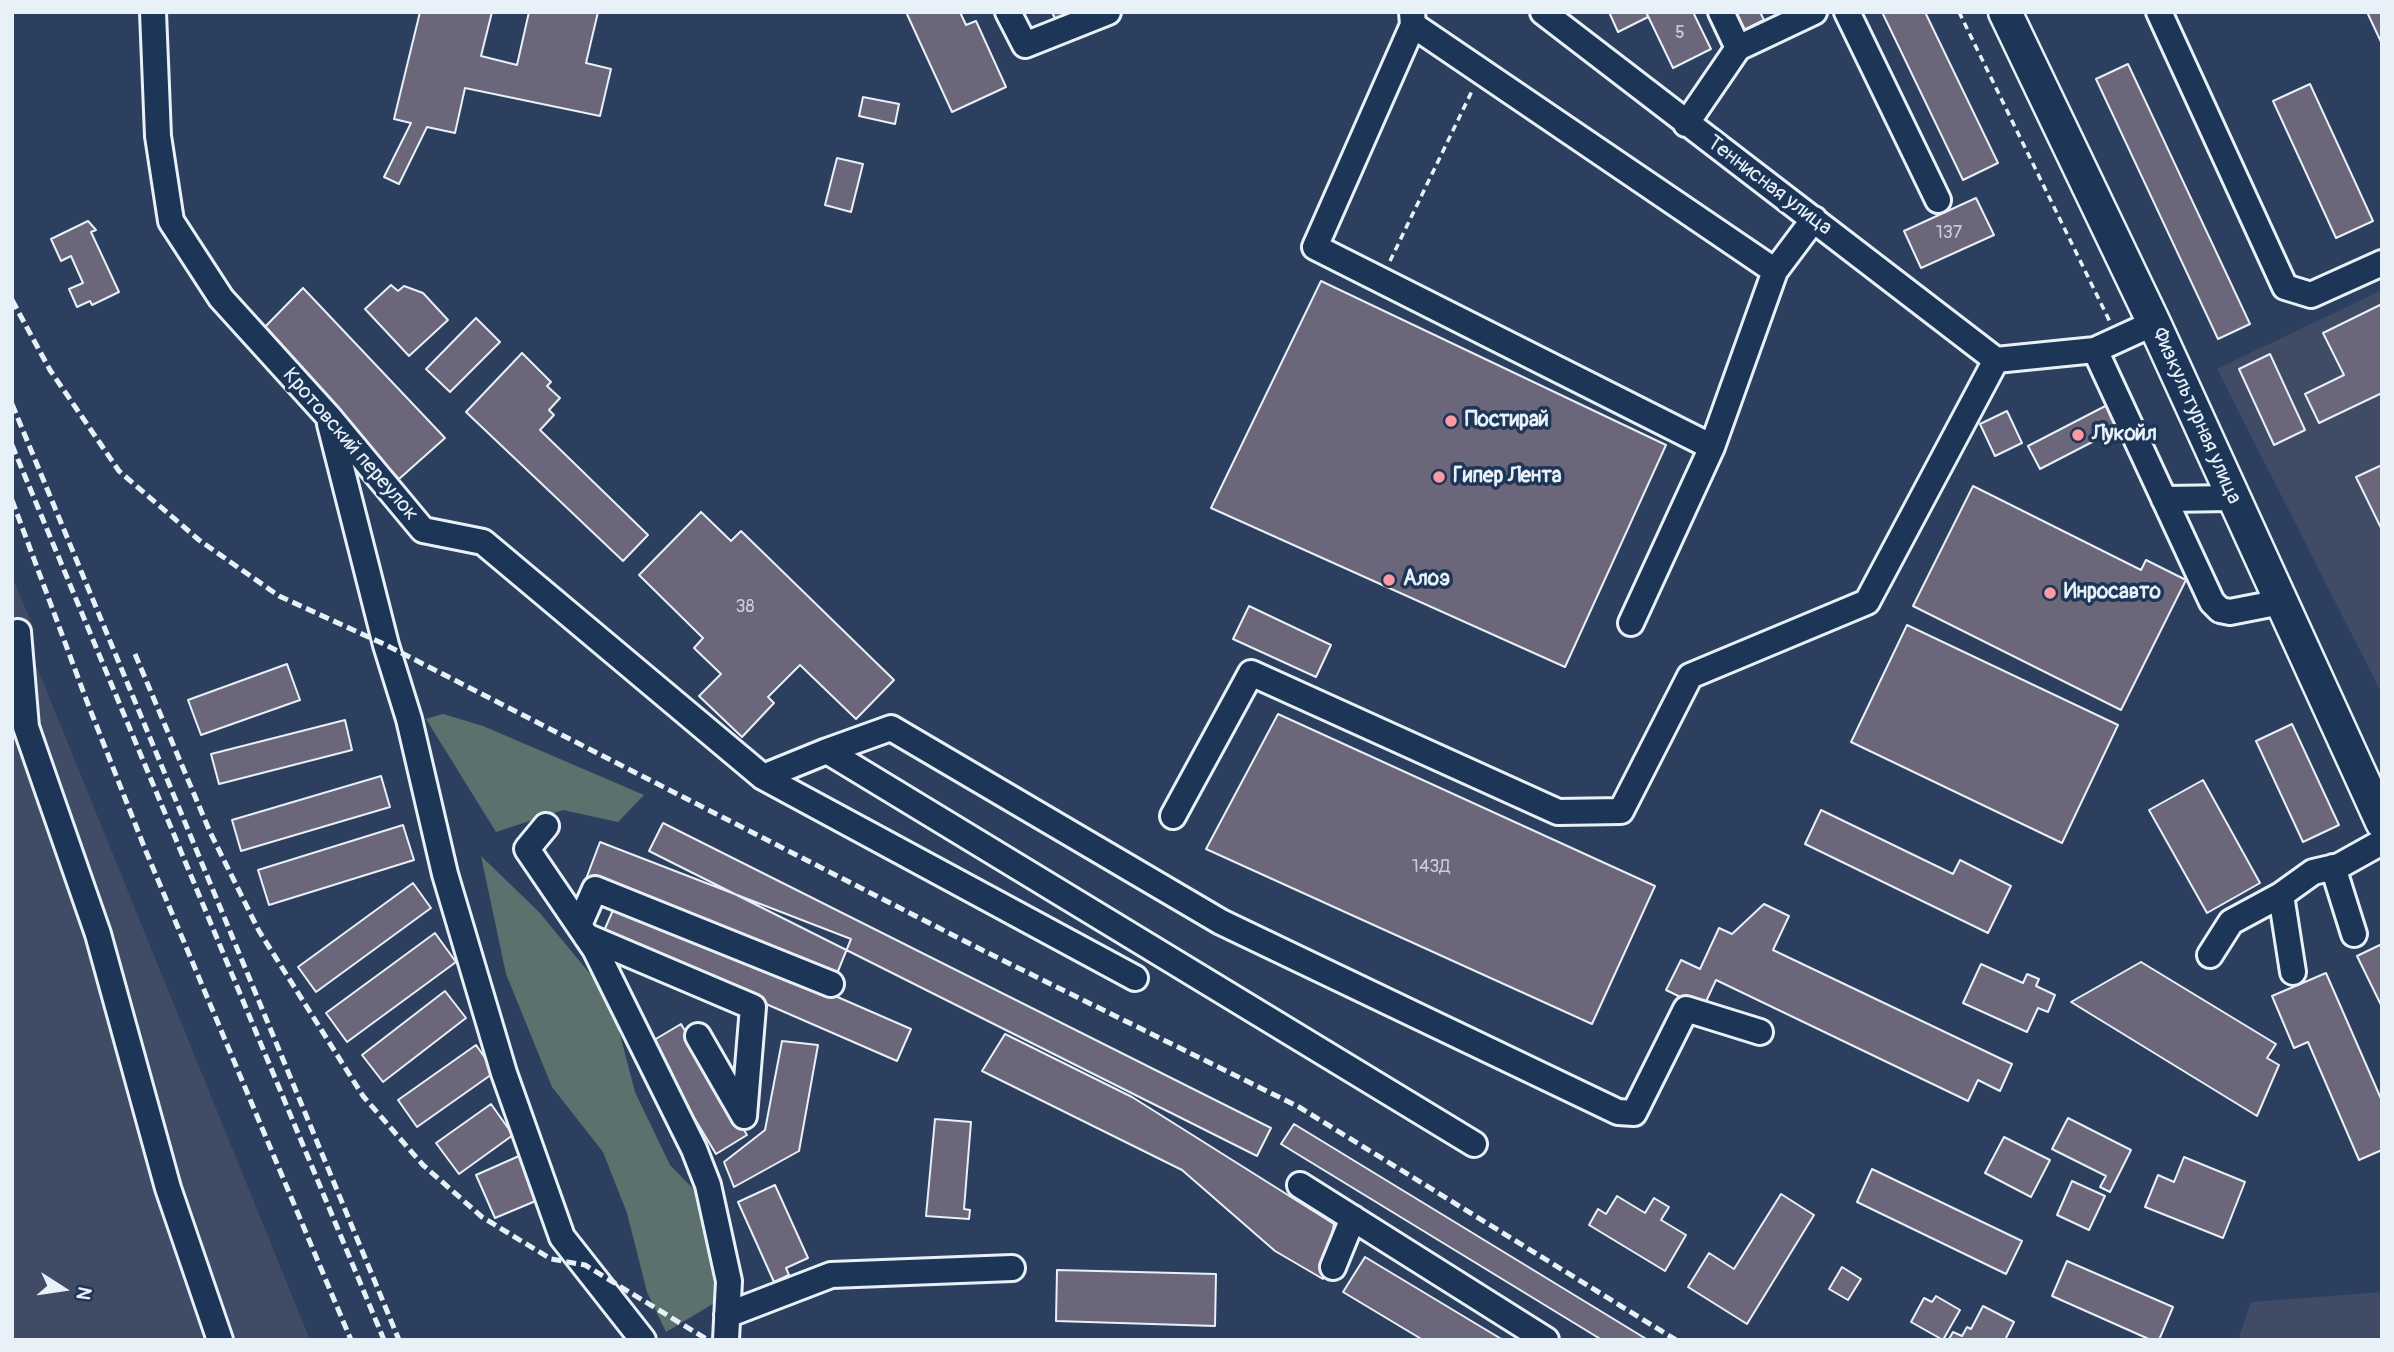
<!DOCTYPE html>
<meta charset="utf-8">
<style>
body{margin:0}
#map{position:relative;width:2394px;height:1352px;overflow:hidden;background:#2d3f5e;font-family:Pangolin,sans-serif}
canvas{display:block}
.frame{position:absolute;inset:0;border:14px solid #e8f1f8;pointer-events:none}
.north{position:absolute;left:28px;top:1254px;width:70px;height:70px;-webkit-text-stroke:5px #1d3557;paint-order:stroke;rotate:102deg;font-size:19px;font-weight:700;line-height:28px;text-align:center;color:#e8f1f8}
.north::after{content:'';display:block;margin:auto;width:24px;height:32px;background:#e8f1f8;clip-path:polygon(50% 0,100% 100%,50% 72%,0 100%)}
</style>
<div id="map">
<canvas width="2394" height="1352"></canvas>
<div class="frame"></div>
<div class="north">N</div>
</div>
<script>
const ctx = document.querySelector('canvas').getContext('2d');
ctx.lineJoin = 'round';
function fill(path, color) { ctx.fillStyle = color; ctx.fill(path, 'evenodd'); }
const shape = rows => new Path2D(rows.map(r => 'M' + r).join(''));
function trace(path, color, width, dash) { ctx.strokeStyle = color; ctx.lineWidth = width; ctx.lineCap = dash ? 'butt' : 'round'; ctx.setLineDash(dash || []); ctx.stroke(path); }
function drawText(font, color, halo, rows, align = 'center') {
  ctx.font = font + ' Pangolin,sans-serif'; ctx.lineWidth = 7; ctx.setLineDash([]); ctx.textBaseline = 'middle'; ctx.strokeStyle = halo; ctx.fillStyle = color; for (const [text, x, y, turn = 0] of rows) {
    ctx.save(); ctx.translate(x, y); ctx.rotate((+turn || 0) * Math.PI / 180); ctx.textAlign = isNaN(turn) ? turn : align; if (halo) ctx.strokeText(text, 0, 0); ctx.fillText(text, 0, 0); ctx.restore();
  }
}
const built = shape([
 [2382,290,2382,694,2217,369],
 [12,576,34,629,28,645,310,1340,12,1340],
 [2382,1292,2382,1340,2238,1340,2251,1302]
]);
const green = shape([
 [443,714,483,726,644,795,618,822,563,810,496,832,426,719],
 [481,856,539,912,596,981,617,1023,635,1092,670,1165,709,1205,721,1299,666,1332,647,1292,627,1213,603,1152,552,1087,506,974]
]);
const building = shape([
 [420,12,492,12,481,56,517,65,529,12,598,12,586,63,611,69,600,116,465,88,455,133,427,127,399,184,384,177,411,123,394,119,420,12],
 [906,12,960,12,966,25,976,21,1006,87,952,112,906,12],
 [1052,12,1073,12,1056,21,1052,12],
 [1609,12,1646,12,1648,17,1618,32,1609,12],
 [1646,12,1693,12,1711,49,1673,68,1646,12],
 [1731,12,1760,12,1764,20,1740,32,1731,12],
 [1882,12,1925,12,1998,163,1963,180,1882,12],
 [2367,12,2382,12,2382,44,2367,12],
 [2128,64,2250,324,2218,339,2096,79,2128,64],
 [2310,84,2373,221,2336,238,2273,101,2310,84],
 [863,97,899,104,895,124,859,116,863,97],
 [837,158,863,164,851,212,825,205,837,158],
 [1976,198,1994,235,1921,268,1904,231,1976,198],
 [88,221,96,230,91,232,119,292,92,305,90,301,77,307,69,289,83,283,71,256,61,261,51,239,88,221],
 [1321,281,1666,445,1565,667,1211,508,1321,281],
 [391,285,398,291,404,286,423,293,448,320,409,356,365,309,391,285],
 [303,288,445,438,399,479,258,334,303,288],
 [2382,304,2382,393,2319,423,2305,394,2344,375,2323,333,2382,304],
 [476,318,500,342,450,392,426,369,476,318],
 [522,353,551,382,547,386,560,398,549,410,554,415,540,430,648,535,623,561,466,412,522,353],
 [2270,354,2305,430,2274,445,2239,369,2270,354],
 [2115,401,2127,424,2040,469,2028,446,2115,401],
 [2007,411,2022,443,1995,456,1980,424,2007,411],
 [2382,465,2382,530,2356,477,2382,465],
 [1973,486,2141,570,2146,560,2186,580,2121,710,1913,606,1973,486],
 [701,512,731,541,741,531,894,680,856,719,800,665,768,697,774,703,742,737,699,696,721,674,694,648,703,638,639,575,701,512],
 [1249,606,1331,645,1316,677,1233,639,1249,606],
 [1907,625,2118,725,2062,843,1851,742,1907,625],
 [287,664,300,700,201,735,188,700,287,664],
 [1278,714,1655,886,1592,1024,1206,849,1278,714],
 [345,720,352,750,219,784,211,754,345,720],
 [2292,724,2339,825,2303,842,2256,741,2292,724],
 [381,776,390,807,241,851,232,820,381,776],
 [2203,780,2260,883,2207,913,2149,810,2203,780],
 [1821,810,1953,874,1960,860,2011,886,1988,933,1805,844,1821,810],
 [663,823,1271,1128,1257,1156,649,851,663,823],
 [403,825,414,860,269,905,258,870,403,825],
 [600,842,851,939,836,976,586,879,600,842],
 [413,883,431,908,316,992,298,967,413,883],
 [617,901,911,1029,897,1061,603,933,617,901],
 [1764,904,1789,916,1773,950,2012,1064,2000,1091,1978,1080,1968,1101,1716,980,1703,1008,1666,990,1681,960,1700,969,1719,928,1732,934,1764,904],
 [435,933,456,962,347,1042,326,1013,435,933],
 [2382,944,2382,1007,2357,956,2382,944],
 [2141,962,2276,1044,2267,1058,2279,1065,2257,1116,2071,1002,2141,962],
 [1981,964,2023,983,2027,974,2039,979,2036,986,2055,995,2048,1012,2038,1008,2027,1032,1963,1003,1981,964],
 [2326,973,2382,1101,2382,1150,2359,1160,2308,1042,2294,1048,2272,996,2326,973],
 [445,991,466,1018,383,1082,362,1055,445,991],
 [681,1024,747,1135,716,1154,649,1043,681,1024],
 [1005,1034,1132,1097,1334,1224,1323,1279,1275,1251,1182,1170,982,1071,1005,1034],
 [782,1041,818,1045,799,1151,734,1187,724,1162,765,1130,782,1041],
 [476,1045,495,1072,417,1127,398,1100,476,1045],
 [491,1104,513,1135,459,1174,436,1143,491,1104],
 [2068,1118,2131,1150,2110,1192,2100,1187,2106,1176,2052,1149,2068,1118],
 [935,1119,971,1122,964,1209,970,1210,969,1219,926,1216,935,1119],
 [1294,1124,1648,1340,1602,1340,1281,1144,1294,1124],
 [2004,1137,2050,1160,2031,1197,1985,1173,2004,1137],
 [519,1156,538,1200,495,1218,476,1175,519,1156],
 [2184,1157,2245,1182,2223,1238,2145,1207,2158,1175,2174,1182,2184,1157],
 [1872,1169,2022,1241,2006,1274,1857,1202,1872,1169],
 [2072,1181,2105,1196,2089,1230,2057,1215,2072,1181],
 [775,1185,808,1258,786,1268,789,1275,774,1282,738,1202,775,1185],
 [1781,1194,1814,1215,1747,1324,1688,1287,1709,1253,1734,1269,1781,1194],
 [1617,1196,1645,1213,1654,1198,1669,1207,1661,1220,1686,1235,1665,1271,1589,1225,1598,1209,1606,1214,1617,1196],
 [1365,1257,1503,1340,1423,1340,1343,1292,1365,1257],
 [2067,1261,2173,1307,2159,1340,2151,1340,2052,1296,2067,1261],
 [1842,1267,1861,1279,1848,1300,1829,1289,1842,1267],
 [1057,1270,1216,1274,1215,1326,1056,1321,1057,1270],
 [1936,1296,1960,1310,1943,1340,1911,1322,1924,1298,1932,1302,1936,1296],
 [1983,1306,2014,1322,2005,1340,1949,1339,1953,1332,1962,1336,1967,1327,1971,1329,1983,1306]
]);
const path = shape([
 [1959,12,2110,322],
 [1390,261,1472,91]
]);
const minor = shape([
 [153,12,158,136,171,221,221,298,328,416,423,530,483,542,763,777,1135,978],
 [1008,12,1025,45,1108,12],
 [1412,12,1413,25,1775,271],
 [1543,12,1996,360],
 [1721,12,1738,48,1814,12],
 [1847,12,1938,200],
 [2159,12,2285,287,2311,295,2382,263],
 [1413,25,1315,247,1712,447],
 [1686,124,1738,48],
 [2095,350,2212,602,2220,610,2230,612,2281,602],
 [330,424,386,645,409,719,445,874,504,1073,562,1237,643,1340],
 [2164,499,2233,498],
 [1631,623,1712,447,1775,271,1814,219],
 [18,632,26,727,98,934,168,1188,220,1340],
 [827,751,891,728,1221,922,1618,1112,1634,1113,1686,1009,1760,1032],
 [763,777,827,751,1474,1144],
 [1173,816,1251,673,1558,812,1621,811,1690,676,1867,602,1996,360,2095,350,2154,323],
 [546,826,527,849,595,949,694,1149,708,1185,729,1281,726,1340],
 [2333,867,2354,934],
 [579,925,595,889,831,984],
 [586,936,753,1007,744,1116],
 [2210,955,2231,922,2281,895],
 [2293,972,2281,895,2313,872,2339,866,2382,842],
 [698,1036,744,1116],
 [1300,1185,1546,1340],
 [1333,1267,1353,1218],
 [727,1315,831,1275,1012,1268]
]);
const major = shape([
 [2005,12,2154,323,2382,822]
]);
const rail = shape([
 [12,300,50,370,119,471,199,540,279,596,386,645,984,951,1299,1107,1676,1340],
 [12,404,399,1340],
 [12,445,384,1340],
 [12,500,86,699,145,849,351,1340],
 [135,654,210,832,259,931,363,1096,423,1165,482,1217,551,1259,585,1265,708,1340]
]);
const markers = [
 [1451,421,7,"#ff9aa2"],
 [2078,435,7,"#ff9aa2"],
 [1439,477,7,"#ff9aa2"],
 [1389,580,7,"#ff9aa2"],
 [2050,593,7,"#ff9aa2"]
];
const numberNames = [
 ["5",1680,33],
 ["137",1949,233],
 ["38",745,607],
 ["143Д",1431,867]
];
const streetNames = [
 ["Теннисная улица",1769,186,37],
 ["Физкультурная улица",2196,416,66],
 ["Кротовский переулок",350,445,49]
];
const poiNames = [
 ["Постирай",1465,421],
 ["Лукойл",2092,435],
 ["Гипер Лента",1453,477],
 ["Алоэ",1403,580],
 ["Инросавто",2064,593]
];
fill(built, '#404b66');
fill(green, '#5c716d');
fill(building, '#6b667a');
trace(building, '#e8f1f8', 2);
trace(minor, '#e8f1f8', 30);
trace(major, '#e8f1f8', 37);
trace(path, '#e8f1f8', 3.5, [7, 5]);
trace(minor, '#1d3557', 24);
trace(major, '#1d3557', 32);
trace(rail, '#e8f1f8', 5, [10, 5]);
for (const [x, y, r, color] of markers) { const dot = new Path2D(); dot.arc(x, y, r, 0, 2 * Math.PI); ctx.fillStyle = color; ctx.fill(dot); trace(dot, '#1d3557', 2.5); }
drawText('18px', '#c9ced8', null, numberNames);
drawText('21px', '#e8f1f8', '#1d3557', streetNames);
drawText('bold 21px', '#e8f1f8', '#1d3557', poiNames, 'left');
</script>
